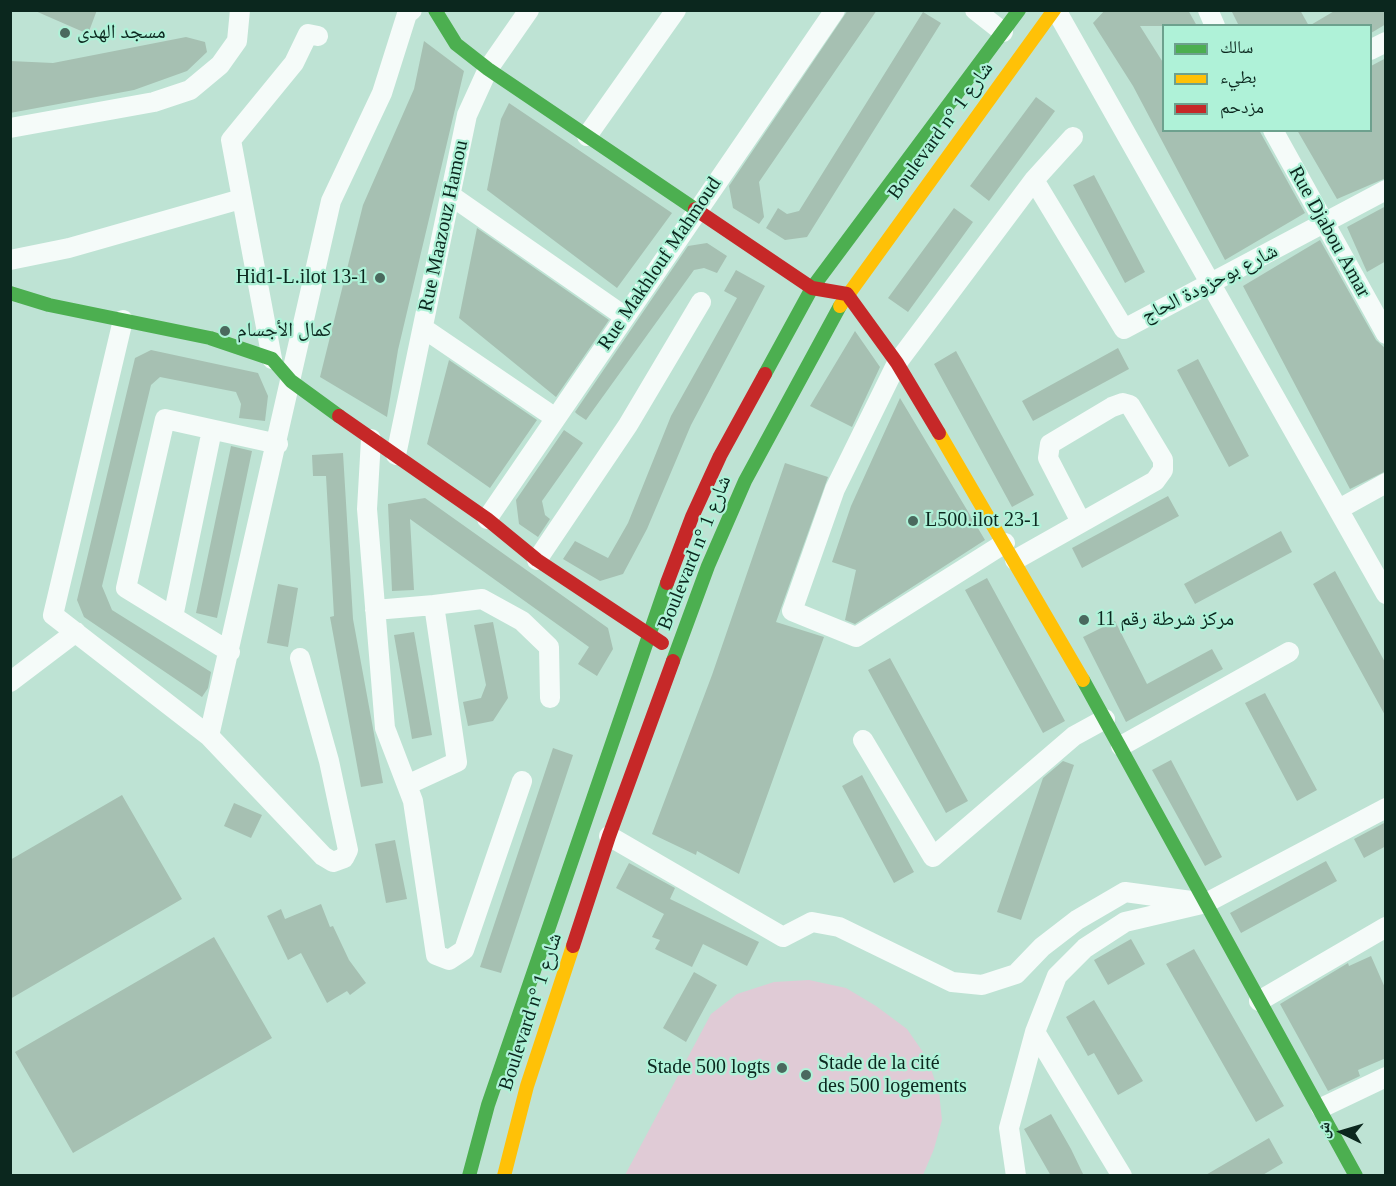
<!DOCTYPE html>
<meta charset="utf-8">
<style>
body{margin:0}
#map{position:relative;width:1396px;height:1186px;overflow:hidden;background:#bee3d4;font-family:"Times New Roman","Noto Naskh Arabic",serif}
canvas{display:block}
.frame{position:absolute;inset:0;border:12px solid #0b271e;pointer-events:none}
.legend{position:absolute;left:1162px;top:24px;width:210px;height:108px;box-sizing:border-box;background:#aff2d8;border:2px solid #6da18e;margin:0;padding:8px 10px;list-style:none;font-size:18px;color:#0b271e}
.legend li{display:flex;align-items:center;gap:12px;height:30px}
.legend b{width:30px;border:2px solid #6da18e}
.north{position:absolute;left:1312px;top:1102px;width:60px;height:60px;-webkit-text-stroke:4px #aff2d8;paint-order:stroke;rotate:275deg;font-size:16px;font-weight:700;line-height:24px;text-align:center;color:#0b271e}
.north::after{content:'';display:block;margin:auto;width:21px;height:27px;background:#0b271e;clip-path:polygon(50% 0,100% 100%,50% 72%,0 100%)}
</style>
<div id="map">
<canvas width="1396" height="1186"></canvas>
<div class="frame"></div>
<ul class="legend">
<li><b style="height:8px;background:#4caf50"></b>سالك</li>
<li><b style="height:8px;background:#ffc107"></b>بطيء</li>
<li><b style="height:8px;background:#c62828"></b>مزدحم</li>
</ul>
<div class="north">ش</div>
</div>
<script>
const ctx = document.querySelector('canvas').getContext('2d');
ctx.lineJoin = 'round';
function fill(path, color) { ctx.fillStyle = color; ctx.fill(path, 'evenodd'); }
const shape = rows => new Path2D(rows.map(r => 'M' + r).join(''));
function trace(path, color, width, dash) { ctx.strokeStyle = color; ctx.lineWidth = width; ctx.lineCap = dash ? 'butt' : 'round'; ctx.setLineDash(dash || []); ctx.stroke(path); }
function drawText(font, color, halo, rows, align = 'center') {
  ctx.font = font + ' "Times New Roman","Noto Naskh Arabic",serif'; ctx.lineWidth = 4.5; ctx.setLineDash([]); ctx.textBaseline = 'middle'; ctx.strokeStyle = halo; ctx.fillStyle = color; for (const [text, x, y, turn = 0] of rows) {
    ctx.save(); ctx.translate(x, y); ctx.rotate((+turn || 0) * Math.PI / 180); ctx.textAlign = isNaN(turn) ? turn : align; if (halo) ctx.strokeText(text, 0, 0); ctx.fillText(text, 0, 0); ctx.restore();
  }
}
const green = shape([
 [809,980,846,988,876,1006,907,1029,927,1058,939,1092,942,1120,934,1149,923,1175,625,1175,711,1014,737,994,774,982]
]);
const building = shape([
 [33,10,97,10,88,34],
 [848,10,877,10,759,182,764,217,759,224,733,208,729,186],
 [1105,10,1188,10,1197,26,1140,26,1164,64,1164,130,1259,130,1305,213,1225,260,1133,86,1093,23],
 [1231,10,1300,10,1309,26,1239,26],
 [1336,10,1386,10,1386,24,1371,33,1371,26,1309,26],
 [923,12,941,23,807,237,785,240,766,228,778,208,787,214,799,211],
 [186,37,205,42,207,52,187,71,134,90,10,113,10,61,53,63],
 [424,41,464,71,398,350,387,417,320,377,363,205,414,89],
 [1386,58,1386,178,1337,199,1297,130,1371,130,1371,66],
 [1036,97,1055,111,989,201,970,186],
 [509,103,672,213,617,288,487,190,501,119],
 [1094,175,1145,272,1125,283,1073,185],
 [1386,206,1386,261,1367,272,1347,227],
 [954,208,973,222,908,312,888,298],
 [477,228,609,320,556,397,459,318],
 [1320,240,1376,340,1386,349,1386,471,1350,489,1243,286],
 [707,243,727,256,717,273,704,268,694,270,586,420,577,414,575,412,688,246],
 [736,270,765,286,691,425,647,529,623,574,600,581,563,559,575,541,608,558,628,523,671,416,737,298,724,291],
 [855,331,880,367,852,427,810,406],
 [1118,348,1129,369,1033,421,1022,401],
 [151,350,258,373,268,396,265,421,239,418,241,404,236,392,160,377,151,385,102,586,112,610,211,672,208,688,202,697,84,617,77,600,135,358],
 [956,351,1034,495,1012,507,934,364],
 [1198,359,1249,456,1229,467,1177,370],
 [449,360,537,420,490,488,427,444],
 [900,398,985,540,855,624,845,620,856,570,832,562,851,506],
 [564,430,583,443,542,501,545,515,550,519,538,537,519,524,516,500],
 [231,446,252,451,217,618,196,613],
 [343,453,353,619,383,783,361,787,330,617,334,616,326,476,313,476,312,455],
 [785,463,828,477,776,622,824,637,739,874,697,851,696,855,652,834,712,675],
 [1168,496,1179,516,1082,568,1072,548],
 [425,498,608,628,613,649,597,676,578,664,589,647,410,519,414,590,392,591,388,504],
 [1281,531,1292,552,1195,604,1184,584],
 [1335,571,1386,664,1386,717,1313,584],
 [987,578,1065,721,1043,733,965,590],
 [278,584,298,588,288,647,267,643],
 [1115,621,1147,684,1212,649,1223,669,1126,722,1083,637],
 [493,622,508,698,493,721,468,726,463,702,481,698,486,685,474,625],
 [414,632,432,735,412,739,394,635],
 [890,658,968,801,946,813,868,670],
 [1265,693,1317,790,1297,801,1245,703],
 [553,748,573,755,501,973,480,967],
 [1171,760,1222,857,1205,866,1152,770],
 [1063,761,1074,765,1021,920,997,912,1043,778],
 [862,775,914,872,894,883,842,786],
 [122,795,182,899,10,999,10,860],
 [234,803,262,815,251,838,224,826],
 [1386,822,1386,846,1364,858,1354,839],
 [395,840,407,899,386,903,375,844],
 [1326,861,1337,881,1241,933,1230,913],
 [629,863,675,888,670,899,759,942,747,966,703,944,692,967,655,949,660,940,652,937,664,914,616,888],
 [321,904,330,927,333,926,349,960,366,983,350,995,347,991,327,1003,301,953,288,960,267,916,281,909,285,919],
 [214,937,272,1038,73,1153,15,1052],
 [1131,939,1145,964,1108,985,1094,960],
 [1194,949,1284,1106,1256,1122,1166,964],
 [1371,956,1386,990,1386,1058,1358,1070,1360,1076,1328,1091,1280,1004,1348,963,1349,966],
 [694,972,717,985,686,1042,663,1028],
 [1094,1000,1143,1081,1118,1095,1094,1053,1088,1056,1066,1017],
 [1051,1114,1071,1149,1084,1176,1051,1176,1024,1129],
 [1269,1138,1283,1163,1261,1176,1204,1176]
]);
const street = shape([
 [975,10,1003,32],
 [1056,10,1386,594],
 [1208,10,1215,26],
 [1370,50,1386,42],
 [10,128,154,102,190,90,220,65,237,41,240,10],
 [1273,130,1386,334],
 [587,136,676,10],
 [1034,180,1124,329,1386,190],
 [450,195,624,316],
 [10,260,69,248,241,199],
 [123,320,53,615,209,736,331,201,382,93,407,14,412,10],
 [423,328,554,417],
 [272,359,231,140,294,63,308,34,318,36],
 [371,439,367,509,385,728,413,801,436,955,449,960,464,950,522,781],
 [396,455,467,115,488,69,529,10],
 [1339,509,1386,483],
 [487,519,835,10],
 [1005,543,856,637,792,611,835,489,897,363,1034,180,1073,137],
 [537,560,628,425,701,302],
 [1015,560,1155,481,1163,470,1163,460,1130,405,1123,403,1112,407,1050,444,1048,458,1081,522],
 [434,605,482,599,522,621,549,647,550,698],
 [375,610,434,605,457,762,407,785],
 [173,617,212,430],
 [230,652,126,588,165,419,278,444],
 [10,682,76,632],
 [209,736,323,856,333,862,344,858,348,850,329,761,300,658],
 [863,740,933,857,1074,736,1105,719],
 [1121,746,1289,652],
 [609,836,783,937,812,922,839,927,952,982,982,985,1016,974,1042,947,1077,920,1125,892,1206,903],
 [1259,1001,1386,927],
 [1035,1032,1122,1176],
 [1321,1108,1386,1077],
 [1016,1176,1009,1128,1035,1032,1057,976,1085,948,1125,922,1206,903,1386,808]
]);
const fast = shape([
 [435,10,456,44,488,69,695,209],
 [10,293,49,305,210,338,272,359,291,381,339,416],
 [765,374,812,288,1019,10],
 [673,661,708,566,745,481,840,306],
 [1083,680,1356,1176],
 [469,1176,488,1105,667,583]
]);
const slow = shape([
 [840,306,1054,10],
 [939,433,1083,680],
 [504,1176,527,1086,573,946]
]);
const jam = shape([
 [695,209,812,288,847,294,897,363,939,433],
 [339,416,487,519,537,560,662,643],
 [667,583,692,517,720,456,765,374],
 [573,946,609,836,673,661]
]);
const markers = [
 [65,33,6,"#4a695e"],
 [380,278,6,"#4a695e"],
 [225,331,6,"#4a695e"],
 [913,521,6,"#4a695e"],
 [1084,620,6,"#4a695e"],
 [782,1068,6,"#4a695e"],
 [806,1075,6,"#4a695e"]
];
const poiNames = [
 ["مسجد الهدى",77,33],
 ["Hid1-L.ilot 13-1",368,278,"right"],
 ["كمال الأجسام",237,331],
 ["L500.ilot 23-1",925,521],
 ["مركز شرطة رقم 11",1096,620],
 ["Stade de la cité",818,1064],
 ["des 500 logements",818,1087],
 ["Stade 500 logts",770,1068,"right"]
];
const streetNames = [
 ["Boulevard n° شارع 1",941,131,-54],
 ["Rue Maazouz Hamou",444,226,-78],
 ["Rue Djabou Amar",1329,232,61],
 ["Rue Makhlouf Mahmoud",660,264,-56],
 ["شارع بوحزودة الحاج",1210,284,-27],
 ["Boulevard n° شارع 1",695,553,-68],
 ["Boulevard n° شارع 1",531,1012,-72]
];
fill(green, '#e0cbd6');
fill(building, '#a6c0b2');
trace(street, '#f5fbf9', 20);
trace(fast, '#4caf50', 14);
trace(slow, '#ffc107', 14);
trace(jam, '#c62828', 14);
for (const [x, y, r, color] of markers) { const dot = new Path2D(); dot.arc(x, y, r, 0, 2 * Math.PI); ctx.fillStyle = color; ctx.fill(dot); trace(dot, '#aff2d8', 2); }
drawText('20px', '#0b271e', '#aff2d8', poiNames, 'left');
drawText('20px', '#0b271e', '#aff2d8', streetNames);
</script>
